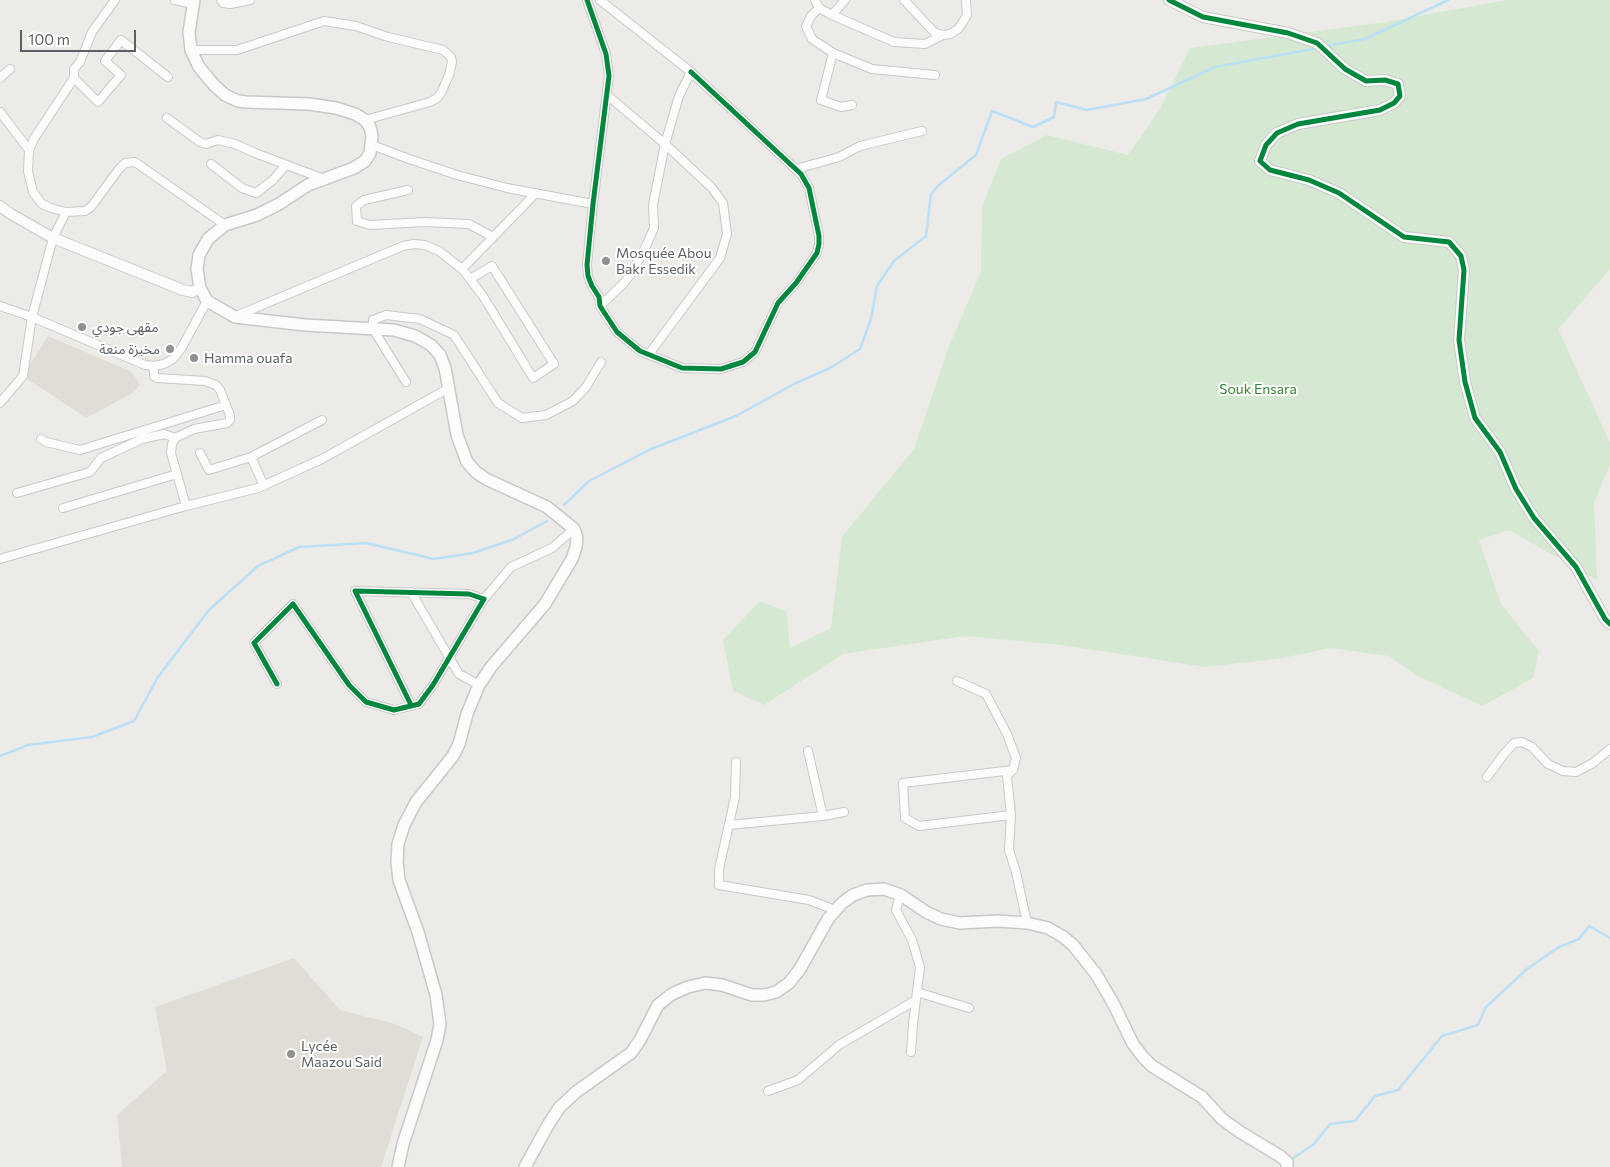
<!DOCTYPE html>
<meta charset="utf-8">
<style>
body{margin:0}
#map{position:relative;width:1610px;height:1167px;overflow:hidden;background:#ecebe7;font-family:Commissioner,sans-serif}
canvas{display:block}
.scale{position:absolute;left:20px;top:30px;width:116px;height:22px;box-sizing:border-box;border:2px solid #5c6065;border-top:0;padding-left:6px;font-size:15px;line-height:18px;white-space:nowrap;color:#5c6065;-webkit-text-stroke:4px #fff;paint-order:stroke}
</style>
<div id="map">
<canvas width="1610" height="1167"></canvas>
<div class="scale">100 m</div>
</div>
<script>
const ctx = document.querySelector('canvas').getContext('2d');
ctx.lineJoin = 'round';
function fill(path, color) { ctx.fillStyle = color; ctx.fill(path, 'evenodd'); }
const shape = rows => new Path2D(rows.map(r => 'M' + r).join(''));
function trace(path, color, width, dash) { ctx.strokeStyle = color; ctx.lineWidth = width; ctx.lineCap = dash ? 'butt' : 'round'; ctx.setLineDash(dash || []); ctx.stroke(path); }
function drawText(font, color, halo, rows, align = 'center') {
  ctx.font = font + ' Commissioner,"Noto Sans Arabic",sans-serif'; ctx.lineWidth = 4; ctx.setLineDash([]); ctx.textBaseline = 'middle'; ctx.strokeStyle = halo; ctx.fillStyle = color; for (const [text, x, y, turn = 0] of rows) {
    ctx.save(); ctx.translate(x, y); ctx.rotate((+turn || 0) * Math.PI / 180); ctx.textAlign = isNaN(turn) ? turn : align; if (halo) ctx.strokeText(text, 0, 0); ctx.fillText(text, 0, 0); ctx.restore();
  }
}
const education = shape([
 [48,336,132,372,140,385,131,394,86,418,23,376],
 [294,958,340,1010,395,1024,423,1037,381,1167,122,1167,117,1115,167,1071,155,1007]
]);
const green = shape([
 [1507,0,1610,0,1610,269,1558,329,1610,443,1610,465,1594,502,1597,580,1509,530,1479,540,1501,604,1539,651,1533,678,1482,706,1416,675,1389,656,1330,648,1283,658,1206,667,1061,645,965,636,843,654,764,705,733,691,723,640,760,601,787,612,790,648,831,628,842,537,914,449,949,346,981,272,982,207,1001,159,1047,135,1128,155,1160,109,1190,48,1386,22]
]);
const stream = shape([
 [1326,46,1365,39,1448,0],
 [564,505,589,481,651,449,736,416,794,384,830,368,860,349,871,319,877,286,894,261,926,236,931,194,940,184,976,155,992,111,1033,127,1054,117,1056,102,1087,110,1146,99,1215,67,1318,48],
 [0,756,28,745,92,737,134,721,158,677,209,610,258,566,299,547,366,543,434,559,473,553,514,539,547,521],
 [1289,1161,1314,1144,1330,1124,1355,1121,1375,1096,1398,1090,1442,1036,1478,1025,1486,1007,1527,969,1559,947,1579,939,1589,926,1610,938]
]);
const minor = shape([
 [115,0,92,32,80,62,74,69,74,78,35,137,29,150,28,171,33,192,42,204,51,208,66,212,85,211,91,207,119,169,125,163,135,162,225,225],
 [175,0,193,4],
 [221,0,223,3,230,4,250,0],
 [587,0,606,54,609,76,593,204,587,265,588,276,592,286,599,297,600,306,617,332,640,351,682,368,721,369,743,362,755,352,778,303,796,283,817,253,819,244,819,236,809,188,801,174,691,72],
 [600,0,691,72,679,96,665,144,653,205,654,228,646,246,631,274,623,284,600,306],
 [815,0,819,8,832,15,894,42,925,44,943,35],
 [904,0,935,33,943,35,950,34,958,29,963,22,967,15,966,0],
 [819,8,811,16,806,26,812,39,833,53,872,69,935,75],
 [832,15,845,0],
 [191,50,237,50,324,21,356,26,388,37,443,50,451,57,452,62,449,75,441,93,437,98,430,102,365,120],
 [833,53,821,100,841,107,852,105],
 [0,78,10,69],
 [74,78,98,102,121,75,105,61,121,40,168,77],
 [607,95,665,144,712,188,723,203,727,234,720,258,649,354],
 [0,112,29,150],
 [167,118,200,142,206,144,218,140,235,144,255,153,324,179],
 [372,145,409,159,457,175,507,188,593,204],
 [211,164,242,188,256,193,273,180,286,165],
 [796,169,839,157,860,146,922,131],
 [408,190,364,200,356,206,357,221,370,225,424,222,469,224,493,237],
 [462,269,536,193],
 [0,306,32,317,145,365,154,366,164,364,173,359,181,349,207,301],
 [236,316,403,246,414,244,425,245,439,251,462,269,470,279,483,296,533,378,554,364,492,266,470,279],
 [154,366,154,376,157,378,205,381,216,385,220,390,230,415,230,420,227,423,194,429,175,438,172,444,171,453,186,506],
 [406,382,373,329,373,320,386,315,420,319,454,335,498,403,522,418,546,415,573,401,586,387,601,362],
 [0,403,23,376,32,317,53,238,66,212],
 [41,439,46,442,80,450,226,405],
 [200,453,209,470,251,457,322,420],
 [251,457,264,486],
 [17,493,90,472,101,458,142,439,164,434,175,438],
 [63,508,177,474],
 [0,559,186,506,258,488,322,459,449,388],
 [411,592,459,674,479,685],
 [484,599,511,567,552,548,574,529],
 [957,681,986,694,1007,734,1016,758,1013,770,1007,776,1011,815,1009,850,1016,872,1027,923],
 [277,684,254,643,293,604,349,685,366,702,394,710,419,704,433,685,484,599,469,594,355,591,411,705],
 [808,751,823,816],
 [736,762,735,797,719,869,719,885,809,900,835,910],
 [1487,777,1504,754,1514,743,1522,742,1532,747,1548,764,1563,771,1576,772,1593,763,1610,749],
 [1011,815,919,826,905,818,903,783,1013,770],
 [729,825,823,816,844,812],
 [900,895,896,910,912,940,920,967,913,1024,911,1052],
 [917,992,969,1008],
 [768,1091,798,1080,839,1045,916,1000]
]);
const tertiary = shape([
 [1169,0,1203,17,1288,33,1317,43,1345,69,1366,81,1385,80,1398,84,1400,96,1394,103,1380,110,1298,124,1277,133,1266,145,1260,161,1270,170,1309,180,1339,193,1404,237,1449,242,1461,256,1464,270,1459,340,1465,382,1475,418,1500,452,1516,489,1534,518,1576,567,1605,619,1610,624],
 [0,206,11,214,53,238,183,290,192,292,200,288]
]);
const secondary = shape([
 [194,0,189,32,191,50,199,67,214,85,225,95,238,101,246,102,309,104,336,108,355,114,365,120,370,127,372,136,370,153,365,161,354,168,308,185,279,204,257,215,225,225,208,239,199,255,197,269,200,288,207,301,235,317,305,325,394,330,415,336,431,345,440,355,445,368,457,435,467,462,476,472,486,479,547,507,574,529,577,538,576,547,572,559,545,604,491,667,479,685,467,714,459,744,453,756,416,802,404,825,398,844,397,862,399,880,418,932,436,995,440,1024,437,1040,403,1144,398,1167],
 [525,1167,548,1125,559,1108,576,1092,631,1053,640,1040,658,1005,672,994,688,987,705,983,722,985,752,995,764,995,776,992,789,983,800,969,828,919,842,903,853,895,867,890,884,889,901,895,926,912,941,919,960,923,998,921,1027,923,1048,928,1062,936,1073,945,1096,974,1113,1003,1133,1044,1143,1057,1152,1066,1202,1097,1222,1119,1240,1132,1280,1156,1287,1162,1287,1167]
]);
const cycleway = shape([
 [587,0,606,54,609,76,593,204,587,265,588,276,592,286,599,297,600,306,617,332,640,351,682,368,721,369,743,362,755,352,778,303,796,283,817,253,819,244,819,236,809,188,801,174,691,72],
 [1169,0,1203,17,1288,33,1317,43,1345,69,1366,81,1385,80,1398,84,1400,96,1394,103,1380,110,1298,124,1277,133,1266,145,1260,161,1270,170,1309,180,1339,193,1404,237,1449,242,1461,256,1464,270,1459,340,1465,382,1475,418,1500,452,1516,489,1534,518,1576,567,1605,619,1610,624],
 [277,684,254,643,293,604,349,685,366,702,394,710,419,704,433,685,484,599,469,594,355,591,411,705]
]);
const markers = [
 [606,261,5,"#8e9192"],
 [82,327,5,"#8e9192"],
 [170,349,5,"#8e9192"],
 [194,358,5,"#8e9192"],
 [291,1054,5,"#8e9192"]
];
const poiNames = [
 ["Mosquée Abou",616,253],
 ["Bakr Essedik",616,269],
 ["مقهى جودي",92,327],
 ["مخبزة منعة",160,349,"right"],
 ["Hamma ouafa",204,358],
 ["Lycée",301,1046],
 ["Maazou Said",301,1062]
];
const parkNames = [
 ["Souk Ensara",1258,389]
];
fill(education, '#e0ddd6');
fill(green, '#d5e9d2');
trace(stream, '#bae0f8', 2.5);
trace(minor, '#c9c9c9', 10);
trace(tertiary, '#c9c9c9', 12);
trace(secondary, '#c7c8c7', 14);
trace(minor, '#fcfcfb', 8);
trace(tertiary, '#fcfcfb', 10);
trace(secondary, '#fcfcfb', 11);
trace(cycleway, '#00873e', 5);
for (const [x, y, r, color] of markers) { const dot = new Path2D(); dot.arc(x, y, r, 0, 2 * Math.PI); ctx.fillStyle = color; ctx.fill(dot); trace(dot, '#fff', 2); }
drawText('14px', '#5c6065', '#fff', poiNames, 'left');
drawText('14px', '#348433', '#fff', parkNames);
</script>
